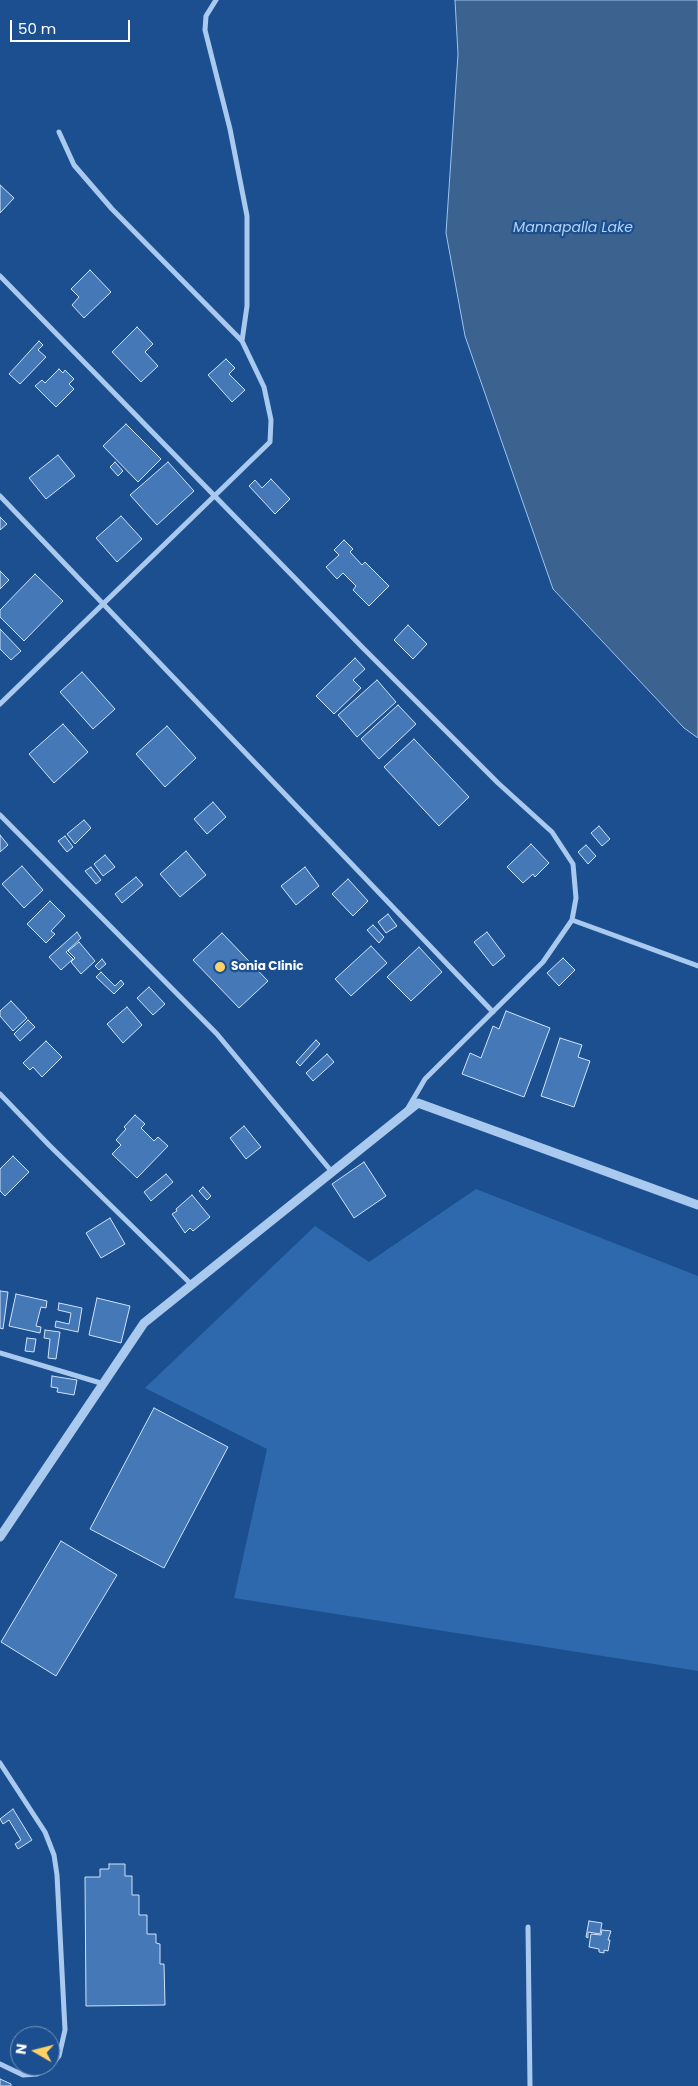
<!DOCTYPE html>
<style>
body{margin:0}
#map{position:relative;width:698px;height:2086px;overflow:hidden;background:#1b4f8f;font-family:Poppins,sans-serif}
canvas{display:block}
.north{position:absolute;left:10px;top:2026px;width:50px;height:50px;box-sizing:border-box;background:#1b4f8f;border:1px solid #7695bc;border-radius:50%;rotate:278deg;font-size:14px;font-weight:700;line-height:20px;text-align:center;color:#fff}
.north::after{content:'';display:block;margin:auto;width:18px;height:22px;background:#ffd166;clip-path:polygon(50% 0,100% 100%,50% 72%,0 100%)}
.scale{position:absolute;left:10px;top:20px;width:120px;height:22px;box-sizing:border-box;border:2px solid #fff;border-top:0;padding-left:6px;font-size:15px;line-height:18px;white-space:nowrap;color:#fff;-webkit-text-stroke:4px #1b4f8f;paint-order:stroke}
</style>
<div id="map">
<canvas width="698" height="2086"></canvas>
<div class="north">N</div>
<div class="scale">50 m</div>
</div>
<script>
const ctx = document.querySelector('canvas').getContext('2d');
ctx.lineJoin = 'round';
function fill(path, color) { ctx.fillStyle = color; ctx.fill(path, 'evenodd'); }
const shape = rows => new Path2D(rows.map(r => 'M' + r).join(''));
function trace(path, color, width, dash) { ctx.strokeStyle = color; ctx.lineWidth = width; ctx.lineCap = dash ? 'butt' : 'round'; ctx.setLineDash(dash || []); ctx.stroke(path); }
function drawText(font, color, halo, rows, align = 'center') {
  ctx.font = font + ' Poppins,sans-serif'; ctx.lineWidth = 4.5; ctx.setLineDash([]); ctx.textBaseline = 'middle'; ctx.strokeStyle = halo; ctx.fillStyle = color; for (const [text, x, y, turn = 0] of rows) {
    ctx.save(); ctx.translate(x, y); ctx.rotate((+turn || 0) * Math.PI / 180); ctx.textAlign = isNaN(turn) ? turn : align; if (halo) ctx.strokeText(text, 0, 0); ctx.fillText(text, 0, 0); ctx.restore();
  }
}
const green = shape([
 [476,1189,698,1276,698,1671,234,1598,267,1449,145,1388,315,1226,369,1262]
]);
const water = shape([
 [455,0,698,0,698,738,684,728,553,589,465,336,446,233,458,54,455,0]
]);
const building = shape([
 [0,185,14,198,0,213,0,185],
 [90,270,111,292,84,318,72,305,79,297,71,289,90,270],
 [137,327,153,344,145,352,158,366,141,382,112,352,137,327],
 [39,341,43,345,38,350,46,357,20,384,9,374,39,341],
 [226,359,235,368,229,374,245,390,232,402,208,375,226,359],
 [59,369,63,373,65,370,74,379,69,384,74,389,56,407,35,386,42,380,45,383,59,369],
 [126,424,161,459,138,482,103,446,126,424],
 [58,455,75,476,46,499,29,478,58,455],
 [115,462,123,471,118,476,110,467,115,462],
 [168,462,194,491,157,525,130,495,168,462],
 [271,479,290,499,275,514,249,486,255,480,262,488,271,479],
 [121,516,142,539,117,562,96,538,121,516],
 [0,517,7,524,0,530,0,517],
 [344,540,353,549,350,552,362,565,365,562,389,586,369,606,353,590,356,586,343,573,337,579,326,567,339,555,334,550,344,540],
 [0,571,9,580,0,589,0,571],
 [35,574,63,601,24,641,0,617,0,610,35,574],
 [408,625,427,644,413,659,394,640,408,625],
 [0,629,21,651,11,660,0,649,0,629],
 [355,658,365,669,353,680,361,688,334,714,316,696,355,658],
 [82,672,115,709,93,729,60,692,82,672],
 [377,680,396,702,357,737,338,715,377,680],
 [398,705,416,724,379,759,361,739,398,705],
 [63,724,88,752,54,783,29,754,63,724],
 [167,726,196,758,165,787,136,754,167,726],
 [414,739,469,797,439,826,384,767,414,739],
 [213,802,226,817,207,834,194,819,213,802],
 [84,820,91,828,75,844,67,834,84,820],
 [599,826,610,839,602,846,591,833,599,826],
 [0,835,8,845,0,852,0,835],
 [65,836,73,847,67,852,58,841,65,836],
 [531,844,549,863,535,877,533,874,523,883,507,867,531,844],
 [586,845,596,856,588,864,578,852,586,845],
 [186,851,206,875,180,897,160,874,186,851],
 [105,855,115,867,103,876,94,864,105,855],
 [22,866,43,890,24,908,2,884,22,866],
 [91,867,101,880,96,884,85,871,91,867],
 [305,867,319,886,296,905,281,886,305,867],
 [136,877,143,885,122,903,115,894,136,877],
 [348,879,368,901,353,916,332,894,348,879],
 [50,901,65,916,51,931,55,934,46,943,27,924,50,901],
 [388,914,397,926,386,933,378,922,388,914],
 [373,925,384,937,379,943,367,930,373,925],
 [77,932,81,938,66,952,73,959,61,970,49,957,77,932],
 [487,932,505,956,493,966,474,942,487,932],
 [222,933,268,981,239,1008,193,960,222,933],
 [79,942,95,961,81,974,71,962,75,958,68,951,79,942],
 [371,946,387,963,351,996,335,979,371,946],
 [419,947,442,972,411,1001,387,977,419,947],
 [563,958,575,970,559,986,547,973,563,958],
 [102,959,106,964,99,970,95,966,102,959],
 [101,972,115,986,121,980,124,984,114,994,96,977,101,972],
 [149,987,165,1004,153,1015,137,998,149,987],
 [11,1001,27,1018,13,1031,0,1016,0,1011,11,1001],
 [127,1007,142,1025,123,1043,107,1024,127,1007],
 [506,1011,550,1028,524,1097,462,1074,470,1053,481,1058,493,1026,499,1029,506,1011],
 [28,1020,35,1027,20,1041,14,1034,28,1020],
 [560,1038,582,1045,578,1057,590,1061,574,1107,541,1096,560,1038],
 [316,1040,320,1044,300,1066,296,1062,316,1040],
 [46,1041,62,1057,42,1077,33,1067,30,1070,23,1063,46,1041],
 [327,1054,334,1062,313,1081,306,1073,327,1054],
 [135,1115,145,1124,141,1128,154,1141,158,1137,168,1146,137,1178,112,1154,121,1145,116,1140,126,1129,124,1127,135,1115],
 [244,1126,261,1147,246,1159,230,1138,244,1126],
 [13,1156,29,1172,5,1196,0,1191,0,1169,13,1156],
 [364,1162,386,1196,354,1218,332,1184,364,1162],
 [166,1174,173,1182,151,1201,144,1192,166,1174],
 [203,1187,211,1196,207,1200,199,1191,203,1187],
 [192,1195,210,1217,193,1231,190,1228,185,1233,172,1214,177,1211,176,1209,192,1195],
 [110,1218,125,1244,101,1258,86,1233,110,1218],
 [0,1291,8,1292,3,1329,0,1328,0,1291],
 [16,1294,47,1301,46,1308,41,1307,36,1326,41,1327,40,1333,9,1326,16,1294],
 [97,1298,130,1306,121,1343,89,1335,97,1298],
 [59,1303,82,1308,78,1332,55,1327,56,1321,69,1324,71,1313,58,1310,59,1303],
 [45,1330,60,1332,56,1359,48,1358,50,1339,44,1338,45,1330],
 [27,1338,36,1339,34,1352,25,1351,27,1338],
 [52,1376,77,1380,74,1395,57,1392,58,1388,51,1387,52,1376],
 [154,1408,228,1447,164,1568,90,1529,154,1408],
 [61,1541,117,1575,56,1676,1,1642,61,1541],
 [13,1809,32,1840,18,1849,15,1844,21,1840,9,1820,3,1824,0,1819,13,1809],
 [109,1864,125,1864,125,1876,132,1876,132,1895,139,1895,139,1915,147,1915,147,1934,156,1934,156,1943,160,1944,160,1964,164,1964,165,2005,86,2006,85,1877,100,1877,100,1869,109,1869,109,1864],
 [589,1921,602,1923,600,1934,588,1932,588,1938,586,1937,589,1921],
 [602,1930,611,1931,608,1940,610,1940,608,1951,604,1950,604,1953,599,1952,599,1949,589,1947,591,1934,601,1935,602,1930],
 [0,2079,11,2084,11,2086,0,2086,0,2079]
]);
const minor = shape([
 [59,132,74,165,112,209,242,341],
 [0,276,363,648,498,783,552,832,573,864,576,898,572,920,543,962,425,1079,408,1108],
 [0,496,493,1012],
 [0,704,270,442,271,420,264,387,242,341,247,306,247,216,230,129,205,30,206,16,216,0],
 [0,815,217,1034,332,1172],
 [572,920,698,966],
 [0,1094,49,1145,192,1285],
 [0,1353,104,1384],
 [0,1763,45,1832,54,1855,57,1875,65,2030,59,2056,48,2069,37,2074,23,2075,0,2064],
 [528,1927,530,2086]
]);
const tertiary = shape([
 [0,1537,144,1323,418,1103,698,1205]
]);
const markers = [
 [220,967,6,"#ffd166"]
];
const poiNames = [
 ["Sonia Clinic",231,967]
];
const waterNames = [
 ["Mannapalla Lake",573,228]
];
fill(green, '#2e69ad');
fill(water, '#3c6290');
trace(water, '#9cc4f0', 1);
fill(building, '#4478b7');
trace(building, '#cfe3fa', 1);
trace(minor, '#a9c9ee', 5);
trace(tertiary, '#a9c9ee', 9);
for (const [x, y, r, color] of markers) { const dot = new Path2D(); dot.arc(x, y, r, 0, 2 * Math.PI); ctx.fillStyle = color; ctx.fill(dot); trace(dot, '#1b4f8f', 2); }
drawText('bold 12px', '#fff', '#1b4f8f', poiNames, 'left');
drawText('italic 14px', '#b5d3f5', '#1b4f8f', waterNames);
</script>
